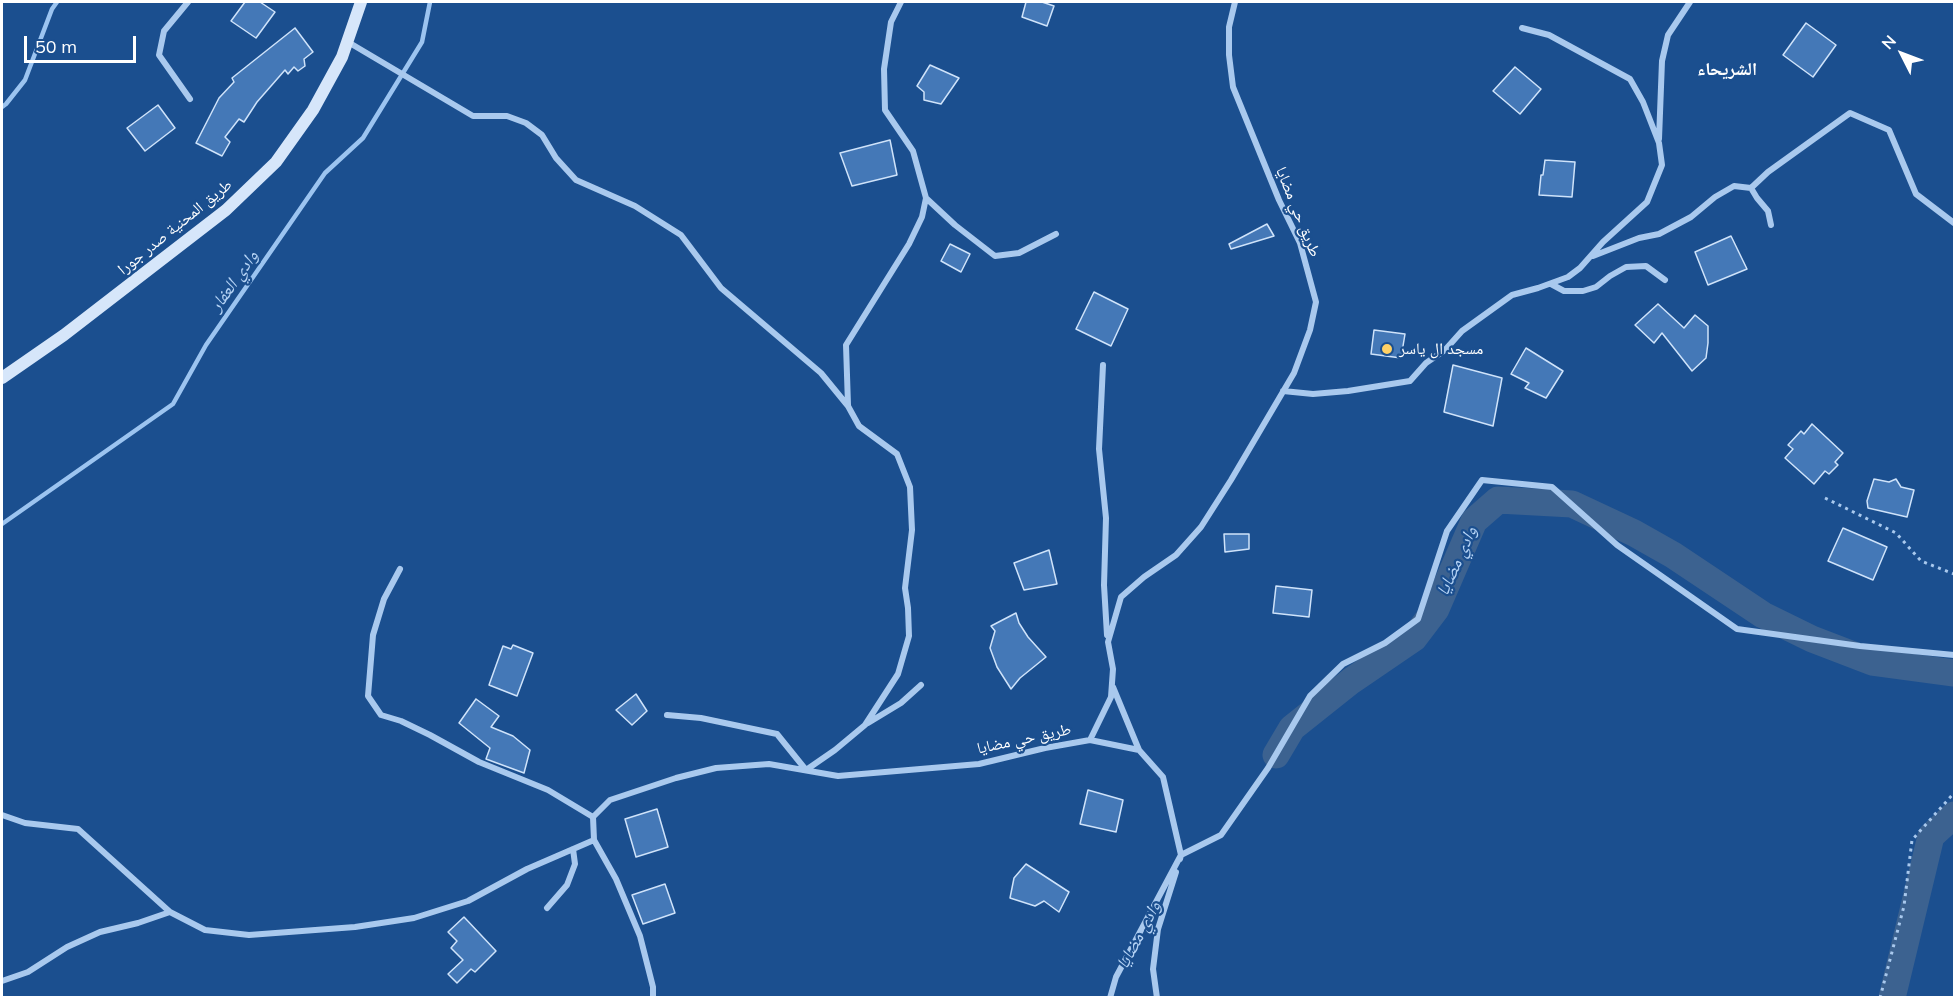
<!DOCTYPE html>
<meta charset="utf-8">
<style>
body{margin:0}
#map{position:relative;width:1956px;height:999px;overflow:hidden;background:#1b4f8f;font-family:Mulish,sans-serif}
canvas{display:block}
.frame{position:absolute;inset:0;border:3px solid #fff;pointer-events:none}
.north{position:absolute;left:1872px;top:24px;width:60px;height:60px;-webkit-text-stroke:4px #1b4f8f;paint-order:stroke;rotate:312deg;font-size:16px;font-weight:700;line-height:24px;text-align:center;color:#fff}
.north::after{content:'';display:block;margin:auto;width:21px;height:27px;background:#fff;clip-path:polygon(50% 0,100% 100%,50% 72%,0 100%)}
.scale{position:absolute;left:24px;top:36px;width:112px;height:27px;box-sizing:border-box;border:3px solid #fff;border-top:0;padding-left:8px;font-size:18px;line-height:21px;white-space:nowrap;color:#fff;-webkit-text-stroke:4px #1b4f8f;paint-order:stroke}
</style>
<div id="map">
<canvas width="1956" height="999"></canvas>
<div class="frame"></div>
<div class="north">N</div>
<div class="scale">50 m</div>
</div>
<script>
const ctx = document.querySelector('canvas').getContext('2d');
ctx.lineJoin = 'round';
const shape = rows => new Path2D(rows.map(r => 'M' + r).join(''));
function trace(path, color, width, dash) { ctx.strokeStyle = color; ctx.lineWidth = width; ctx.lineCap = dash ? 'butt' : 'round'; ctx.setLineDash(dash || []); ctx.stroke(path); }
function fill(path, color) { ctx.fillStyle = color; ctx.fill(path, 'evenodd'); }
function drawText(font, color, halo, rows, align = 'center') {
  ctx.font = font + ' Mulish,"Noto Naskh Arabic",sans-serif'; ctx.lineWidth = 4.5; ctx.setLineDash([]); ctx.textBaseline = 'middle'; ctx.strokeStyle = halo; ctx.fillStyle = color; for (const [text, x, y, turn = 0] of rows) {
    ctx.save(); ctx.translate(x, y); ctx.rotate((+turn || 0) * Math.PI / 180); ctx.textAlign = isNaN(turn) ? turn : align; if (halo) ctx.strokeText(text, 0, 0); ctx.fillText(text, 0, 0); ctx.restore();
  }
}
const stream = shape([
 [2,107,6,104,25,80,52,9,57,2],
 [2,524,173,404,206,345,325,173,363,138,422,42,430,2]
]);
const river = shape([
 [1276,755,1292,728,1351,681,1414,638,1436,609,1474,521,1498,500,1572,504,1634,533,1673,555,1763,615,1812,639,1872,662,1954,673],
 [1892,998,1931,836,1954,815]
]);
const building = shape([
 [245,2,260,2,275,12,256,38,231,21,245,2],
 [1026,2,1042,2,1054,6,1047,26,1022,17,1026,2],
 [1806,23,1836,45,1813,77,1783,55,1806,23],
 [295,28,313,52,304,59,305,66,298,71,294,67,288,74,285,70,257,102,244,122,239,119,225,137,230,142,222,156,196,143,219,98,234,82,232,78,295,28],
 [930,65,959,78,941,104,924,100,924,92,917,86,930,65],
 [1515,67,1541,89,1520,114,1493,91,1515,67],
 [158,105,175,128,145,151,127,128,158,105],
 [890,140,897,175,852,186,840,153,890,140],
 [1545,160,1575,162,1572,197,1539,195,1541,175,1543,175,1545,160],
 [1267,224,1274,236,1231,249,1229,244,1267,224],
 [1731,236,1747,269,1708,285,1695,252,1731,236],
 [950,244,970,254,961,272,941,261,950,244],
 [1094,292,1128,309,1111,346,1076,329,1094,292],
 [1658,304,1684,328,1695,315,1708,326,1708,343,1706,358,1692,371,1662,333,1654,343,1635,325,1658,304],
 [1374,330,1405,334,1401,358,1371,354,1374,330],
 [1526,348,1563,371,1546,398,1525,388,1529,383,1511,374,1526,348],
 [1453,365,1502,378,1493,426,1444,412,1453,365],
 [1812,424,1843,453,1835,462,1838,465,1829,474,1825,471,1814,484,1785,458,1793,449,1788,445,1801,431,1804,434,1812,424],
 [1874,479,1889,482,1896,479,1901,487,1914,490,1907,517,1868,508,1867,501,1874,479],
 [1843,528,1887,547,1873,580,1828,561,1843,528],
 [1224,534,1249,534,1249,549,1225,552,1224,534],
 [1049,550,1057,584,1024,590,1014,563,1049,550],
 [1276,586,1312,590,1309,617,1273,613,1276,586],
 [1016,613,1019,623,1028,637,1046,657,1020,678,1011,689,997,667,990,648,995,631,991,626,1016,613],
 [513,645,533,653,517,696,489,685,503,646,511,649,513,645],
 [636,694,647,711,632,725,616,710,636,694],
 [476,699,499,716,491,727,513,736,530,750,524,773,486,759,490,748,459,723,476,699],
 [1088,790,1123,800,1116,832,1080,824,1088,790],
 [657,809,668,847,636,857,625,819,657,809],
 [1026,864,1069,892,1059,912,1044,901,1035,906,1010,898,1014,878,1026,864],
 [665,884,675,913,643,924,632,895,665,884],
 [464,917,496,951,475,972,471,969,457,983,448,974,463,960,451,948,457,941,448,932,464,917]
]);
const path = shape([
 [1825,498,1896,533,1921,561,1954,574],
 [1880,998,1904,906,1912,840,1954,793]
]);
const minor = shape([
 [188,2,164,31,159,55,190,99],
 [901,2,891,22,884,69,885,110,913,151,926,198],
 [348,42,473,116,507,116,526,123,542,135,556,158,576,180,635,206,681,235,721,288,821,373,848,406,859,426,897,454,910,487,912,530,905,588,908,608,909,636,898,674,865,725,835,750,806,770,777,734,701,718,667,715],
 [1659,139,1662,61,1668,35,1690,2],
 [1751,188,1768,172,1850,113,1889,130,1916,194,1954,223],
 [1593,256,1639,238,1659,234,1691,217,1715,197,1734,186,1751,188,1757,198,1768,211,1771,225],
 [1551,284,1564,291,1583,291,1596,287,1610,276,1626,267,1646,266,1665,280],
 [1103,365,1099,449,1106,518,1104,585,1107,635],
 [1283,391,1313,394,1348,391,1410,381,1426,363,1445,350,1462,331,1512,295,1538,288,1568,277,1580,268,1603,242,1647,202,1662,165,1659,143,1643,102,1630,79,1549,35,1522,28],
 [848,405,846,345,909,244,922,217,926,198,955,225,995,256,1019,253,1056,234],
 [400,569,384,599,373,635,368,696,381,715,401,721,430,735,479,762,548,790,593,817],
 [1113,687,1139,750],
 [868,723,901,703,921,685],
 [1090,740,1139,750,1163,777,1181,855,1180,859],
 [2,815,25,823,78,829,170,912,205,930,249,935,355,927,414,918,468,901,527,869,594,840],
 [547,908,567,885,575,864,573,849],
 [2,981,28,972,67,947,100,932,138,923,170,912],
 [653,998,653,987,640,936,616,879,594,840,593,817,610,800,676,778,716,768,769,764,838,776,979,764,1045,748,1090,740,1111,697,1113,669,1108,642,1121,597,1144,577,1176,555,1201,527,1231,480,1294,373,1310,330,1316,302,1300,243,1279,200,1233,87,1229,55,1229,27,1235,2],
 [1110,998,1116,977,1181,855,1221,835,1268,768,1310,696,1343,664,1385,643,1418,619,1447,531,1482,480,1552,487,1617,545,1737,629,1860,646,1954,655],
 [1157,998,1153,969,1158,929,1176,872]
]);
const secondary = shape([
 [2,378,64,335,226,210,276,162,313,110,342,57,361,2]
]);
const markers = [
 [1387,349,6,"#ffd166"]
];
const streetNames = [
 ["طريق حي مضايا",1298,212,68],
 ["طريق المحنية صدر جورا",175,227,-39],
 ["طريق حي مضايا",1024,739,-12]
];
const poiNames = [
 ["مسجد ال ياسر",1399,349]
];
const neighbourhoodNames = [
 ["الشريحاء",1727,70]
];
const waterNames = [
 ["وادي العفار",234,281,-55],
 ["وادي مضايا",1457,561,-66],
 ["وادي مضايا",1139,935,-62]
];
trace(stream, '#9cc4f0', 4.5);
trace(river, '#3c6290', 27);
fill(building, '#4478b7');
trace(building, '#cfe3fa', 1.5);
trace(path, '#a9c9ee', 3, [3, 4.5]);
trace(minor, '#a9c9ee', 6);
trace(secondary, '#d6e6fa', 12);
for (const [x, y, r, color] of markers) { const dot = new Path2D(); dot.arc(x, y, r, 0, 2 * Math.PI); ctx.fillStyle = color; ctx.fill(dot); trace(dot, '#1b4f8f', 2); }
drawText('16px', '#fff', '#1b4f8f', streetNames);
drawText('16px', '#fff', '#1b4f8f', poiNames, 'left');
drawText('bold 18px', '#fff', '#1b4f8f', neighbourhoodNames);
drawText('italic 18px', '#b5d3f5', '#1b4f8f', waterNames);
</script>
